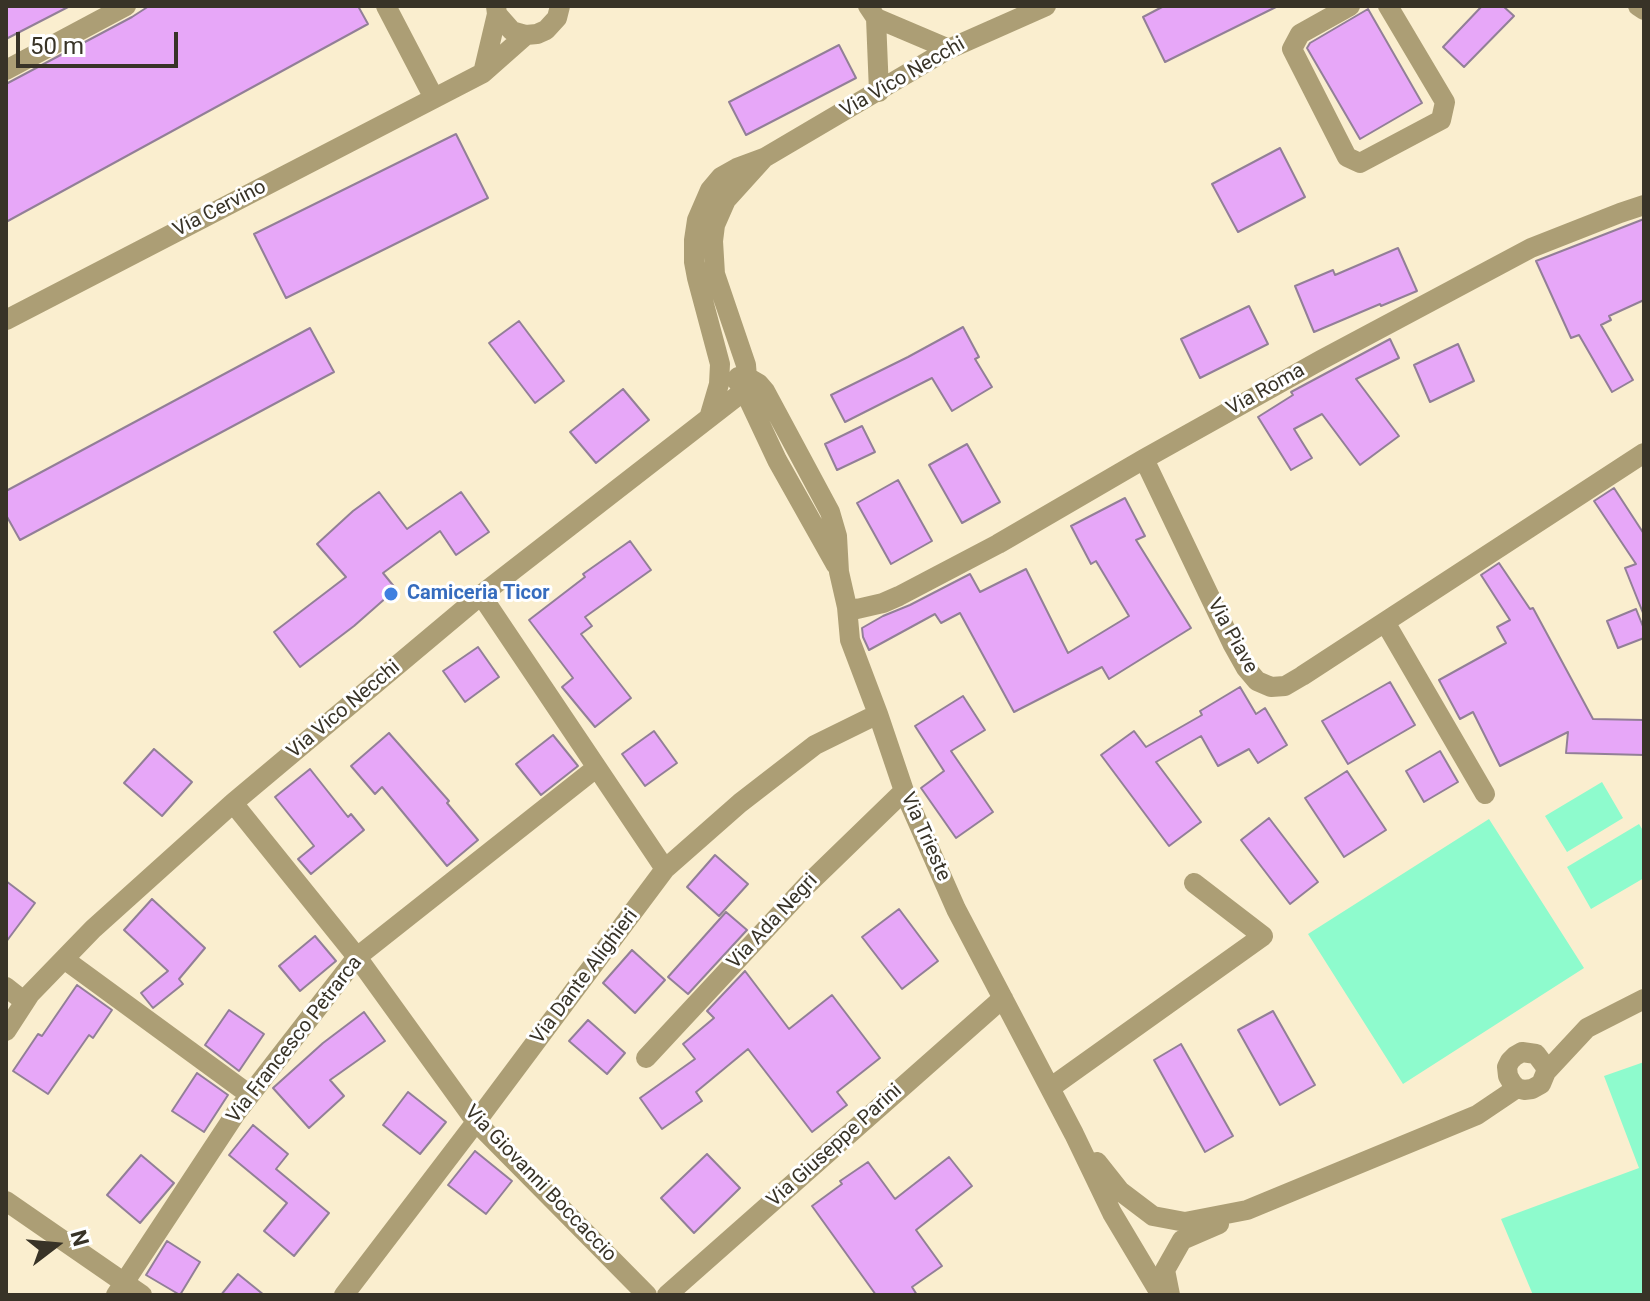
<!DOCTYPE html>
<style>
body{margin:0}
#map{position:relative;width:1650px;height:1301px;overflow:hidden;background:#faeecf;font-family:Roboto,sans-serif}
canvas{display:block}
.frame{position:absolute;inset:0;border:8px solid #383327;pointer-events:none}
.north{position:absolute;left:16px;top:1205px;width:80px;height:80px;-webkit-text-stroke:6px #fff;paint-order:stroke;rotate:74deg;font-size:22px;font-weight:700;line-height:32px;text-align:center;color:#383327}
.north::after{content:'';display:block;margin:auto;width:28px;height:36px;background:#383327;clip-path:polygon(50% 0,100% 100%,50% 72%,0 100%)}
.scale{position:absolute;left:16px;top:32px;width:162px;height:36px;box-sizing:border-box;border:4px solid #383327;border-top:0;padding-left:10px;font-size:24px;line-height:28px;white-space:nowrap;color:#383327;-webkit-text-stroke:6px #fff;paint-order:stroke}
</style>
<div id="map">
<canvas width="1650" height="1301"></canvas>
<div class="frame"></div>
<div class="north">N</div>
<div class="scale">50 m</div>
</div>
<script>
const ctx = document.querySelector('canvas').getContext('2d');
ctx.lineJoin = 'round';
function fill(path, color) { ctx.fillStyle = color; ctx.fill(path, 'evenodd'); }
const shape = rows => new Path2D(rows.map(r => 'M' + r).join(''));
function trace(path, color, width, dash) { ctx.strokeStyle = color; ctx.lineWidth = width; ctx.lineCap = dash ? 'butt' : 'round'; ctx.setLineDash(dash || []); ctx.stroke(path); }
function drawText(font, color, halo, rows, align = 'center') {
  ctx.font = font + ' Roboto,sans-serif'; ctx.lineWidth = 6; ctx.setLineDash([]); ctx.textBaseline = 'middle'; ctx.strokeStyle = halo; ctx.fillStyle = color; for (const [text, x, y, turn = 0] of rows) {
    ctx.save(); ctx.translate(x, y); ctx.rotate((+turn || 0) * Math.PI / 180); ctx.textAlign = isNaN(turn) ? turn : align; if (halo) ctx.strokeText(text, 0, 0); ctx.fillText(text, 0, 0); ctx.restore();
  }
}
const green = shape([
 [1602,782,1623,818,1567,852,1545,816],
 [1489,819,1584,968,1403,1084,1308,934],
 [1639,824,1644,832,1644,878,1591,909,1567,867],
 [1644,1062,1644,1295,1533,1295,1501,1219,1639,1168,1604,1076]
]);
const building = shape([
 [6,6,70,6,6,39,6,6],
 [149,6,358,6,368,24,6,222,6,84,132,17,149,6],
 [1164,6,1278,6,1165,62,1143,17,1164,6],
 [1482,6,1503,6,1514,16,1464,67,1443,47,1482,6],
 [1368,9,1422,103,1360,139,1307,48,1310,43,1368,9],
 [839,45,856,78,746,135,729,102,839,45],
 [456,134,488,198,286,298,254,234,456,134],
 [1280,148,1305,197,1238,232,1212,184,1280,148],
 [1644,219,1644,300,1609,316,1611,320,1601,325,1633,380,1612,392,1579,335,1571,338,1536,261,1644,219],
 [1398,248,1417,291,1381,306,1380,304,1314,332,1295,286,1333,270,1335,275,1398,248],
 [1249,306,1268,344,1200,378,1181,339,1249,306],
 [519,321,564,381,535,403,489,343,519,321],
 [963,327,979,357,975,359,992,387,952,411,932,378,845,422,831,395,908,357,963,327],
 [310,328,334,372,20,540,6,515,6,491,310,328],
 [1390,339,1399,358,1356,379,1399,436,1360,465,1322,414,1294,429,1312,458,1291,470,1258,417,1293,395,1291,392,1390,339],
 [1458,344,1474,381,1430,402,1414,365,1458,344],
 [623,389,649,420,596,463,570,432,623,389],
 [862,426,875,452,837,470,825,444,862,426],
 [967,444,1000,502,962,523,929,465,967,444],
 [898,480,932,541,891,564,857,503,898,480],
 [1614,488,1644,534,1644,612,1643,613,1625,568,1636,564,1594,501,1614,488],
 [379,492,407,529,461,492,489,532,456,555,440,531,383,573,396,589,354,626,300,667,274,632,346,577,317,544,353,511,379,492],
 [1125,498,1145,536,1136,540,1191,628,1109,679,1102,667,1014,712,960,613,941,623,935,614,869,650,863,637,862,628,883,616,910,605,970,574,980,592,1026,569,1068,653,1129,616,1096,561,1091,564,1071,526,1125,498],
 [630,541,651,570,585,617,592,626,581,634,631,698,595,727,562,687,573,678,529,620,585,577,583,574,630,541],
 [1499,563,1530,609,1533,608,1593,719,1644,720,1644,755,1566,753,1568,732,1500,766,1473,712,1460,719,1439,680,1506,643,1497,627,1510,620,1481,575,1499,563],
 [1636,609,1644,629,1644,638,1618,648,1607,621,1636,609],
 [478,647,499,677,465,702,443,671,478,647],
 [1390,682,1415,725,1348,764,1322,721,1390,682],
 [1240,687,1256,714,1265,708,1287,745,1258,763,1249,749,1218,766,1201,736,1156,762,1201,822,1169,846,1101,755,1134,731,1146,747,1202,715,1200,711,1240,687],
 [963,696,985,730,951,751,993,812,956,838,921,788,944,771,915,726,963,696],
 [654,731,677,763,645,786,622,754,654,731],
 [389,733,449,801,447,803,478,840,447,866,382,787,375,794,351,766,389,733],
 [553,735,578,766,541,795,516,764,553,735],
 [154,749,192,782,162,816,124,783,154,749],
 [1440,751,1458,782,1424,802,1406,771,1440,751],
 [310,769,348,817,351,814,364,830,311,874,298,859,314,846,275,797,310,769],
 [1347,771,1386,830,1344,857,1305,798,1347,771],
 [1269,818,1318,882,1290,904,1241,840,1269,818],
 [715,855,748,884,719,916,687,887,715,855],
 [6,881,35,903,6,942,6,881],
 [152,899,205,948,179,979,183,984,153,1008,141,993,168,971,124,930,152,899],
 [899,909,938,961,902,989,862,937,899,909],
 [726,912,747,930,688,994,668,977,726,912],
 [315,936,336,961,300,991,279,966,315,936],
 [632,950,665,980,635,1013,603,983,632,950],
 [745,971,789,1029,832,995,880,1058,837,1092,847,1105,812,1132,748,1049,696,1092,702,1101,662,1129,640,1098,695,1059,683,1044,714,1018,707,1011,745,971],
 [77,985,112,1010,93,1038,89,1035,48,1094,13,1071,38,1034,42,1036,77,985],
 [229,1010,264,1034,239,1071,205,1045,229,1010],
 [1273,1011,1315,1085,1280,1105,1238,1030,1273,1011],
 [364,1012,385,1041,330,1080,344,1096,309,1128,273,1088,323,1043,364,1012],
 [588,1020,625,1053,607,1074,569,1041,588,1020],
 [1181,1044,1233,1136,1205,1152,1154,1060,1181,1044],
 [197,1073,228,1095,204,1132,172,1111,197,1073],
 [408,1092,446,1122,420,1154,383,1125,408,1092],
 [253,1125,288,1154,276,1169,329,1213,294,1256,264,1231,287,1203,229,1155,253,1125],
 [475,1151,512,1181,486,1214,448,1185,475,1151],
 [707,1154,740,1188,694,1233,661,1198,707,1154],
 [141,1155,174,1183,140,1223,107,1195,141,1155],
 [949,1157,972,1186,916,1230,942,1266,912,1287,917,1295,876,1295,812,1206,842,1184,840,1181,868,1162,895,1199,949,1157],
 [167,1241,200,1262,180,1295,146,1275,167,1241],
 [238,1274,264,1295,221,1295,238,1274]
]);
const minor = shape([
 [386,6,434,98],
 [496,6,497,14,512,31,526,35,537,34,546,30,557,18,560,6],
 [868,6,876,18,949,49],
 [1350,6,1300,34,1292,49,1347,157,1360,163,1441,120,1445,102,1388,6],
 [1638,6,1644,10],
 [876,18,879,92],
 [6,70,126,6],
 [483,73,497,14],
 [6,320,483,73,526,35],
 [738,377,777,460,836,565],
 [737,381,747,377,759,384,765,391,830,512,837,536,839,572,847,607,850,640,878,714,904,791,956,909,1074,1134,1112,1213,1161,1295],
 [709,418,719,384,720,364,697,278,694,262,694,240,697,220,710,190,721,177,737,168,764,158,949,49,1046,6],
 [1144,459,1232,643,1246,668,1257,681,1271,687,1285,686,1302,676,1644,453],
 [481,595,665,869],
 [847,607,857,609,883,603,899,596,998,544,1144,459,1321,360,1531,248,1620,213,1644,205],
 [1385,622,1485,794],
 [233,803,357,957,476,1122,647,1295],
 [64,959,250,1095],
 [6,987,25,1002],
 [6,1031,30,994,93,929,233,803,481,595,736,397,743,389,747,377,746,365,715,274,713,241,715,225,726,200,764,158],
 [646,1058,807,885,904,791],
 [1546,1072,1587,1028,1644,999],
 [1050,1088,1263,936,1194,883],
 [1097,1162,1120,1191,1153,1216,1185,1222,1247,1210,1477,1115,1517,1088,1524,1090,1532,1089,1541,1084,1546,1072,1545,1066,1536,1054,1522,1052,1515,1056,1510,1061,1507,1067,1508,1076,1512,1083,1517,1088],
 [6,1201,142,1295],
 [116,1295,236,1113,357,957,596,768],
 [344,1295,476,1122,665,869,740,803,815,745,878,714],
 [667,1295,1003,998],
 [1170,1295,1165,1270,1182,1240,1219,1224]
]);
const markers = [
 [391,594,8,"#3f7fe0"]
];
const streetNames = [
 ["Via Vico Necchi",903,78,-30],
 ["Via Cervino",220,209,-27],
 ["Via Roma",1266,390,-29],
 ["Via Piave",1232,636,61],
 ["Via Vico Necchi",344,710,-40],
 ["Via Trieste",925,837,66],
 ["Via Ada Negri",773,922,-47],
 ["Via Dante Alighieri",585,977,-53],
 ["Via Francesco Petrarca",295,1040,-52],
 ["Via Giuseppe Parini",835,1146,-42],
 ["Via Giovanni Boccaccio",540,1184,46]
];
const shopNames = [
 ["Camiceria Ticor",407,594]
];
fill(green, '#8efbcd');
fill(building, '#e7a7f8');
trace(building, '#927f97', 2);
trace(minor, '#ac9e75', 20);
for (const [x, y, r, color] of markers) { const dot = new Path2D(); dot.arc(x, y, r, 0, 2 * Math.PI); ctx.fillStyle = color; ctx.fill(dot); trace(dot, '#fff', 3); }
drawText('20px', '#383327', '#fff', streetNames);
drawText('bold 20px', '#366cbe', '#fff', shopNames, 'left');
</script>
